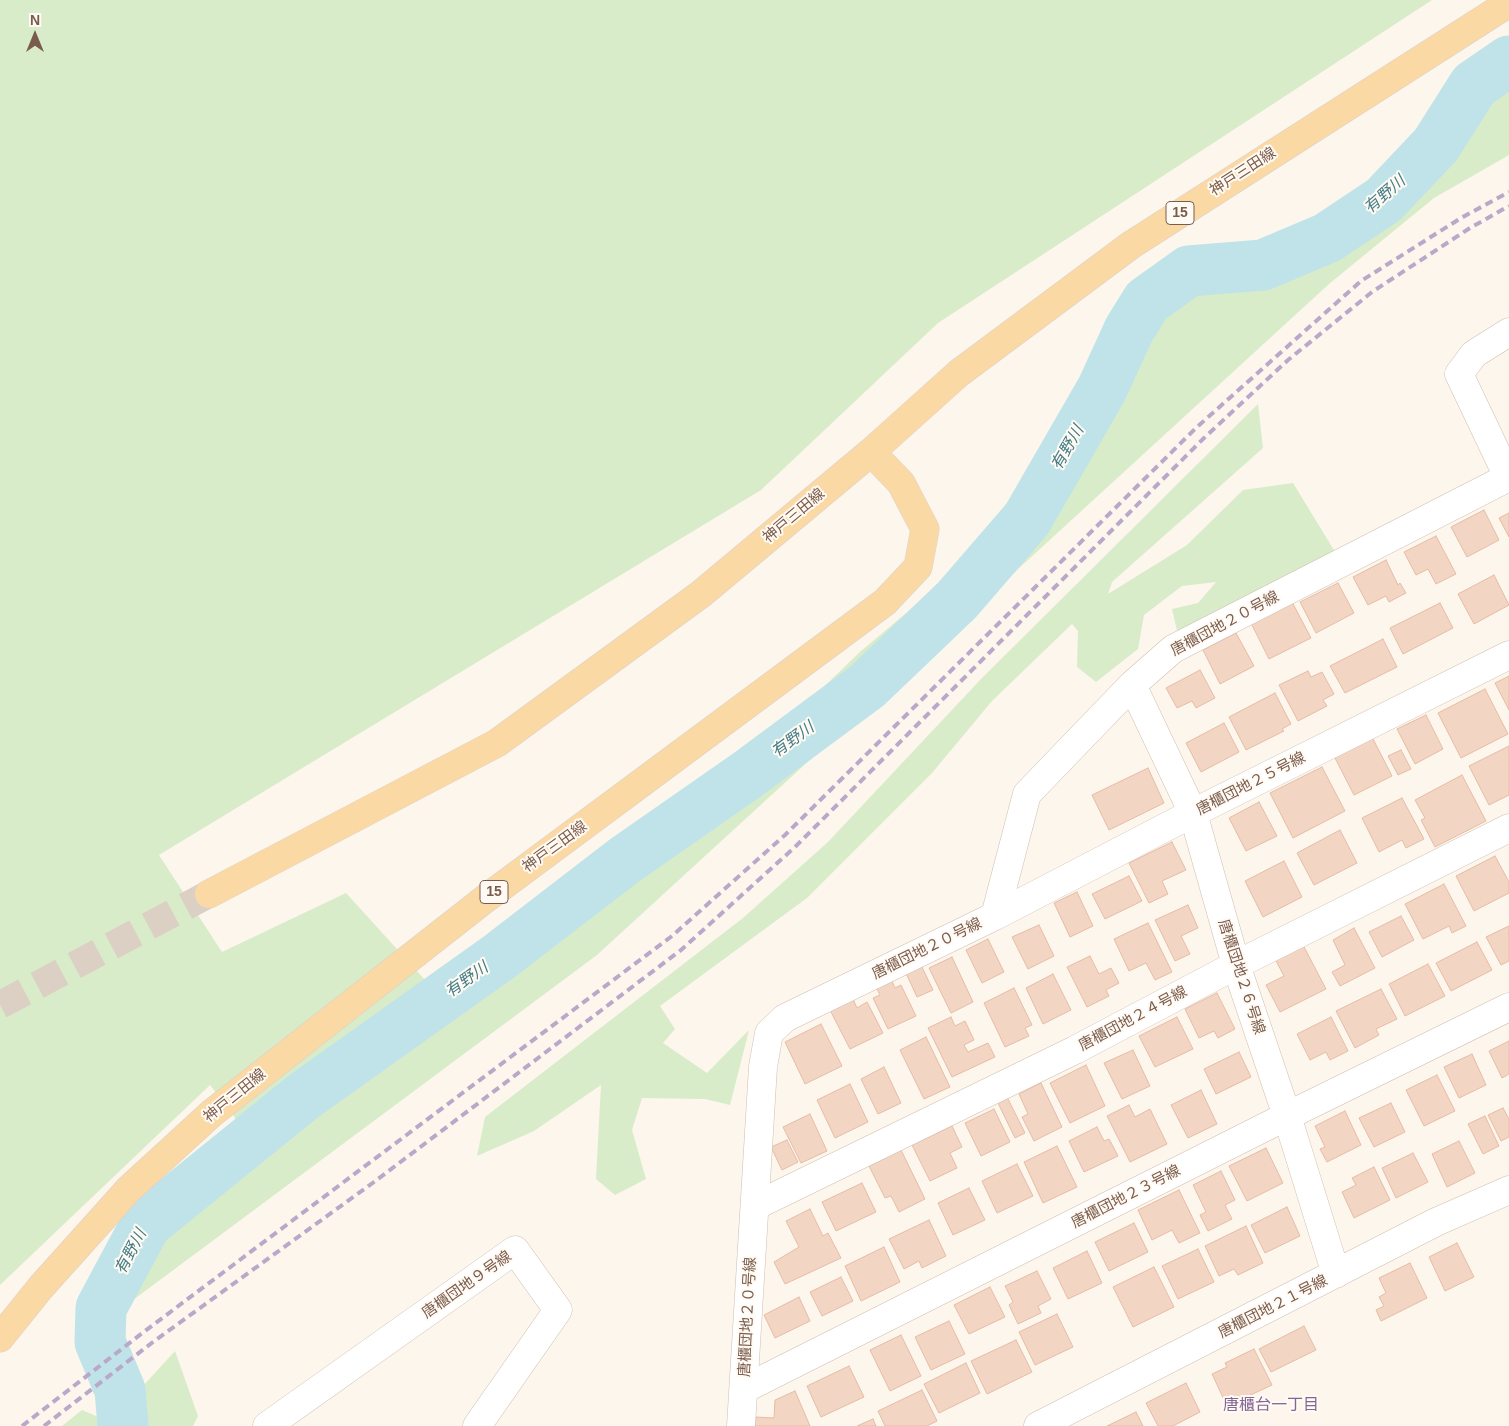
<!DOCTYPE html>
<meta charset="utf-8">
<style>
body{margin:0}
#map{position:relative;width:1509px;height:1426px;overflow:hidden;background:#fdf6ec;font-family:Helvetica,sans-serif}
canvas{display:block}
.north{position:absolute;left:10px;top:10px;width:50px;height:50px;-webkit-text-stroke:4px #fffaf3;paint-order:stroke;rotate:0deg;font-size:14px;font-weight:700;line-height:20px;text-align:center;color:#7a5c4d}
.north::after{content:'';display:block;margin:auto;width:18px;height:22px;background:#7a5c4d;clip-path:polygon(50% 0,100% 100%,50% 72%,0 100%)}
</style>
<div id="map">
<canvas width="1509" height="1426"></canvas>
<div class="north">N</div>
</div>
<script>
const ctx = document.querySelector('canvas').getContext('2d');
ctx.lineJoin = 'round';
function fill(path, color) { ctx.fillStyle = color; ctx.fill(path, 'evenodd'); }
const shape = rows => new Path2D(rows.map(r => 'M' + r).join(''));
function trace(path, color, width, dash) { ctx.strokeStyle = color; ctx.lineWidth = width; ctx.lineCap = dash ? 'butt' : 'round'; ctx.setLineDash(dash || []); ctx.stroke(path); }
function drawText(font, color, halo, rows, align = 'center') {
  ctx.font = font + ' Helvetica,"Noto Sans JP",sans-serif'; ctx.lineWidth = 4; ctx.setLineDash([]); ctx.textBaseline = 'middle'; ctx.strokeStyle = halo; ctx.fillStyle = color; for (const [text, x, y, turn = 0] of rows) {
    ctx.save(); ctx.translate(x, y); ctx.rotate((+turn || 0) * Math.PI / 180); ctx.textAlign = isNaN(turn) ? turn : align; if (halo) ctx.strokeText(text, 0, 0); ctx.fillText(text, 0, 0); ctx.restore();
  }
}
const green = shape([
 [0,0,1432,0,938,323,761,490,159,855,222,952,346,893,426,981,810,700,861,651,960,568,1044,463,1116,326,1116,306,1152,272,1189,258,1256,249,1324,227,1391,179,1431,134,1447,91,1467,66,1509,41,1509,155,1434,198,1329,284,597,955,94,1329,85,1288,248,1135,210,1085,0,1285],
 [1258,404,1263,448,1112,582,1108,594,1187,545,1243,490,1293,483,1340,560,1178,635,1172,609,1198,603,1216,582,1182,586,1144,615,1138,649,1096,682,1077,667,1078,631,1072,624,992,701,932,773,807,898,660,1006,675,1029,663,1043,707,1073,749,1030,730,1105,705,1099,642,1098,632,1130,646,1179,615,1195,596,1179,601,1085,534,1131,477,1156,485,1117,743,918,828,842,981,679],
 [175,1351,198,1416,193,1426,62,1426,82,1410,110,1422]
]);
const river = shape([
 [123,1426,120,1390,100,1342,101,1308,146,1224,304,1096,499,957,625,860,747,775,867,686,957,600,1027,519,1102,389,1129,330,1147,301,1189,271,1263,265,1327,238,1384,200,1436,145,1474,85,1509,61]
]);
const building = shape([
 [1484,510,1499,540,1467,557,1451,527,1484,510],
 [1509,513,1509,537,1499,518,1509,513],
 [1436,536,1456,574,1436,584,1428,569,1416,575,1404,552,1436,536],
 [1386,560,1398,585,1400,583,1406,593,1389,602,1386,596,1368,605,1353,577,1386,560],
 [1494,575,1509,605,1474,624,1458,594,1494,575],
 [1338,583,1354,613,1316,633,1300,602,1338,583],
 [1292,602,1311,638,1269,659,1251,623,1292,602],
 [1440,603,1453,628,1403,654,1390,628,1440,603],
 [1236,633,1254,666,1220,684,1203,650,1236,633],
 [1383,639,1397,667,1345,693,1330,666,1383,639],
 [1200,670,1215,698,1196,708,1192,701,1177,708,1166,688,1200,670],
 [1308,671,1311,677,1322,672,1334,694,1323,700,1327,706,1298,721,1279,685,1308,671],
 [1509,676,1509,710,1495,683,1509,676],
 [1485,689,1508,734,1461,758,1438,713,1485,689],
 [1275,693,1291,724,1282,729,1284,731,1246,750,1229,717,1275,693],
 [1426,715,1443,749,1415,764,1397,729,1426,715],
 [1224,723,1239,752,1201,772,1186,743,1224,723],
 [1372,737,1392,776,1354,795,1334,756,1372,737],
 [1509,746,1509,795,1489,805,1469,766,1509,746],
 [1401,750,1411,769,1398,775,1388,756,1401,750],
 [1322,767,1345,811,1293,838,1270,793,1322,767],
 [1148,768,1164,803,1109,830,1092,795,1148,768],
 [1462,775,1486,821,1435,847,1421,820,1425,818,1415,800,1462,775],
 [1402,798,1424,839,1406,848,1402,840,1379,852,1362,818,1402,798],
 [1259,802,1277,836,1246,851,1229,818,1259,802],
 [1340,830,1357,863,1314,885,1297,853,1340,830],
 [1172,842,1186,870,1162,881,1168,894,1149,903,1129,863,1172,842],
 [1495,856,1509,882,1509,893,1474,911,1456,876,1495,856],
 [1284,861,1302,897,1263,917,1245,881,1284,861],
 [1129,876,1142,901,1105,919,1092,894,1129,876],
 [1444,884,1466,926,1452,933,1449,926,1423,939,1405,904,1444,884],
 [1077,892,1093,926,1070,937,1054,903,1077,892],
 [1188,905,1198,928,1181,936,1190,954,1175,961,1155,920,1188,905],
 [1401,916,1414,940,1382,957,1369,932,1401,916],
 [1148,923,1172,972,1155,980,1146,963,1129,971,1114,939,1148,923],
 [1039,925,1054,956,1028,969,1012,937,1039,925],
 [1509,926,1509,961,1501,965,1486,937,1509,926],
 [1354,928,1375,968,1340,986,1332,972,1345,965,1333,940,1354,928],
 [988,939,1004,972,982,983,966,950,988,939],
 [1477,942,1492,970,1451,991,1436,963,1477,942],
 [1303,945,1326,989,1280,1012,1266,985,1284,976,1275,959,1303,945],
 [1090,956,1099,974,1111,968,1119,983,1106,990,1109,996,1087,1007,1067,967,1090,956],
 [952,957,973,1002,951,1013,929,968,952,957],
 [920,963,933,990,917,997,905,971,920,963],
 [1428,964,1445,996,1405,1016,1389,984,1428,964],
 [1053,974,1071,1010,1043,1024,1026,988,1053,974],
 [891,979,895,988,901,985,916,1016,888,1029,873,998,880,995,876,987,891,979],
 [1014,988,1032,1025,1025,1028,1029,1036,1005,1047,984,1003,1014,988],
 [1381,989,1397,1019,1376,1029,1379,1035,1355,1048,1336,1011,1381,989],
 [1217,993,1235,1029,1218,1038,1214,1031,1199,1038,1185,1009,1217,993],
 [853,999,857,1008,867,1002,883,1033,850,1049,830,1010,853,999],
 [951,1017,955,1026,965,1021,974,1040,964,1045,968,1052,988,1043,995,1057,952,1077,928,1028,951,1017],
 [1177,1017,1193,1049,1155,1067,1139,1036,1177,1017],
 [1331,1017,1348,1051,1330,1060,1326,1052,1310,1060,1297,1034,1331,1017],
 [821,1024,842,1066,805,1084,785,1042,821,1024],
 [926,1037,950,1087,924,1099,900,1050,926,1037],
 [1509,1041,1509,1074,1502,1078,1489,1051,1509,1041],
 [1133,1050,1150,1086,1122,1099,1104,1063,1133,1050],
 [1239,1052,1251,1077,1216,1094,1204,1069,1239,1052],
 [1472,1054,1486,1085,1459,1098,1444,1067,1472,1054],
 [1086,1065,1105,1106,1070,1123,1050,1083,1086,1065],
 [884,1067,901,1103,878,1114,861,1079,884,1067],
 [1437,1075,1455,1111,1424,1126,1406,1090,1437,1075],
 [1041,1083,1062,1127,1034,1141,1022,1117,1028,1114,1019,1094,1041,1083],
 [850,1084,868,1122,835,1138,817,1100,850,1084],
 [1201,1090,1217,1124,1188,1138,1171,1105,1201,1090],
 [1007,1097,1025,1133,1015,1138,997,1101,1007,1097],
 [1391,1103,1405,1132,1374,1147,1359,1118,1391,1103],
 [1129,1105,1135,1117,1150,1109,1167,1144,1130,1162,1107,1116,1129,1105],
 [1503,1108,1509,1119,1509,1137,1501,1141,1488,1115,1503,1108],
 [994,1109,1010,1142,981,1156,965,1123,994,1109],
 [1345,1111,1361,1145,1327,1162,1320,1149,1325,1147,1315,1126,1345,1111],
 [810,1114,827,1151,801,1163,783,1127,810,1114],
 [1485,1116,1499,1146,1483,1154,1468,1124,1485,1116],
 [952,1126,962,1147,950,1153,957,1168,930,1181,912,1145,952,1126],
 [1097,1127,1104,1141,1109,1139,1118,1156,1084,1172,1069,1141,1097,1127],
 [787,1140,798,1162,782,1170,771,1147,787,1140],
 [1459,1141,1475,1173,1447,1187,1432,1154,1459,1141],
 [1057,1146,1077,1187,1043,1203,1024,1162,1057,1146],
 [1266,1148,1283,1183,1247,1201,1229,1166,1266,1148],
 [901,1150,925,1199,899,1212,891,1196,885,1198,869,1166,901,1150],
 [1413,1153,1428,1182,1396,1198,1382,1168,1413,1153],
 [1017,1164,1033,1196,997,1213,982,1181,1017,1164],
 [1374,1167,1390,1200,1354,1218,1342,1192,1356,1185,1352,1178,1374,1167],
 [1221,1171,1235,1200,1225,1205,1232,1219,1208,1231,1200,1215,1206,1212,1193,1185,1221,1171],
 [862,1183,876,1212,836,1231,822,1202,862,1183],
 [969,1188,985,1220,953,1235,938,1203,969,1188],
 [1179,1190,1200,1233,1179,1243,1172,1230,1152,1240,1138,1210,1179,1190],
 [1287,1207,1300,1236,1265,1253,1251,1225,1287,1207],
 [810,1209,823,1236,828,1233,841,1258,785,1284,774,1262,799,1247,786,1221,810,1209],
 [929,1220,946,1256,922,1268,919,1261,904,1269,889,1239,929,1220],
 [1134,1223,1148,1252,1109,1271,1095,1242,1134,1223],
 [1246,1226,1263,1263,1238,1275,1234,1269,1219,1276,1205,1246,1246,1226],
 [1457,1243,1474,1277,1445,1291,1429,1257,1457,1243],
 [884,1247,900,1282,861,1301,845,1266,884,1247],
 [1198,1249,1214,1282,1178,1299,1162,1266,1198,1249],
 [1087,1251,1102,1283,1068,1299,1053,1268,1087,1251],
 [1410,1263,1427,1298,1381,1321,1376,1310,1384,1306,1379,1297,1386,1293,1379,1278,1410,1263],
 [1154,1267,1174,1307,1133,1327,1113,1287,1154,1267],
 [1037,1271,1051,1299,1038,1306,1041,1313,1018,1324,1009,1305,1013,1302,1005,1286,1037,1271],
 [841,1277,853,1301,822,1316,810,1292,841,1277],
 [990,1287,1005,1317,969,1334,954,1305,990,1287],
 [799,1297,810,1321,775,1338,764,1315,799,1297],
 [1057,1314,1073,1347,1035,1365,1019,1332,1057,1314],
 [949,1321,965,1354,931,1370,915,1337,949,1321],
 [1304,1326,1316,1350,1271,1372,1259,1349,1304,1326],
 [901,1335,921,1376,890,1391,870,1350,901,1335],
 [1016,1340,1032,1372,987,1394,971,1361,1016,1340],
 [1254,1349,1272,1385,1227,1406,1212,1374,1227,1367,1225,1363,1254,1349],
 [966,1363,980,1393,939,1413,924,1384,966,1363],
 [849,1366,864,1397,821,1417,807,1386,849,1366],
 [1186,1383,1200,1412,1173,1426,1158,1426,1146,1403,1186,1383],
 [922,1390,937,1421,927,1426,885,1426,878,1411,922,1390],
 [795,1391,810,1426,755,1426,756,1417,774,1418,775,1400,795,1391],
 [1136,1412,1143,1426,1107,1426,1136,1412],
 [873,1419,876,1426,857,1426,873,1419]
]);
const primaryTunnel = shape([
 [0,1005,209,894]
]);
const minor = shape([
 [1508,477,1459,374,1474,354,1509,332],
 [1132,685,1193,813,1236,965,1287,1116,1336,1274],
 [995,916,1193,813,1509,655],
 [755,1206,1075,1050,1236,965,1509,828],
 [744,1389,1287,1116,1509,1007],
 [267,1426,515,1250,558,1310,477,1426],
 [741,1426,763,1067,769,1033,785,1018,995,916,1027,794,1132,685,1173,649,1509,477],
 [1038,1426,1436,1222,1509,1190]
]);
const primary = shape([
 [209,894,497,743,701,594,871,452,959,373,1131,245,1509,3],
 [0,1338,41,1287,129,1189,212,1113,485,899,885,602,918,567,925,529,901,483,871,452]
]);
const rail = shape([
 [22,1426,145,1331,672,936,785,835,1197,427,1361,281,1461,218,1509,192],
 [44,1426,153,1342,374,1182,681,950,795,847,1204,438,1288,360,1372,292,1470,228,1509,206]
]);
const shields = [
 [1180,213,28],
 [494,892,28]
];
const shieldNames = [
 ["15",1180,213],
 ["15",494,892]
];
const streetNames = [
 ["神戸三田線",1243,172,-33],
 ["神戸三田線",794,516,-40],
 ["唐櫃団地２０号線",1225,624,-28],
 ["唐櫃団地２５号線",1251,784,-27],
 ["神戸三田線",555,847,-36],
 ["唐櫃団地２０号線",927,949,-26],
 ["唐櫃団地２６号線",1241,977,72],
 ["唐櫃団地２４号線",1133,1019,-28],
 ["神戸三田線",235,1096,-39],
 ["唐櫃団地２３号線",1126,1197,-27],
 ["唐櫃団地９号線",467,1285,-35],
 ["唐櫃団地２１号線",1273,1307,-27],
 ["唐櫃団地２０号線",748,1317,-87]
];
const waterNames = [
 ["有野川",1385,195,-41],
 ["有野川",1068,448,-60],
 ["有野川",793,740,-36],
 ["有野川",467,980,-35],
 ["有野川",131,1252,-62]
];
const neighbourhoodNames = [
 ["唐櫃台一丁目",1271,1406]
];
fill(green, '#d8ecc9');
trace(river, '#bfe3e8', 51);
fill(building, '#f3d5c3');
trace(building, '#e6bba3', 1);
trace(primaryTunnel, '#dcd0c4', 28, [28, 14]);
trace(minor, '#d1beb0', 29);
trace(primary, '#dad1cd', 29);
trace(minor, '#fff', 28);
trace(primary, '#fbd9a5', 28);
trace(rail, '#b9a8c9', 4, [8, 5]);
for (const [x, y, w] of shields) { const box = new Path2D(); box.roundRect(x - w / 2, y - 11.5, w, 23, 4); ctx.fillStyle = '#fffaf3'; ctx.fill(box); trace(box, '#7a5c4d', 1); }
drawText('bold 14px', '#7a5c4d', null, shieldNames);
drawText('15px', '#7a5c4d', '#fffaf3', streetNames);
drawText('italic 16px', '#437c86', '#fffaf3', waterNames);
drawText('16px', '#846695', '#fffaf3', neighbourhoodNames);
</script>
